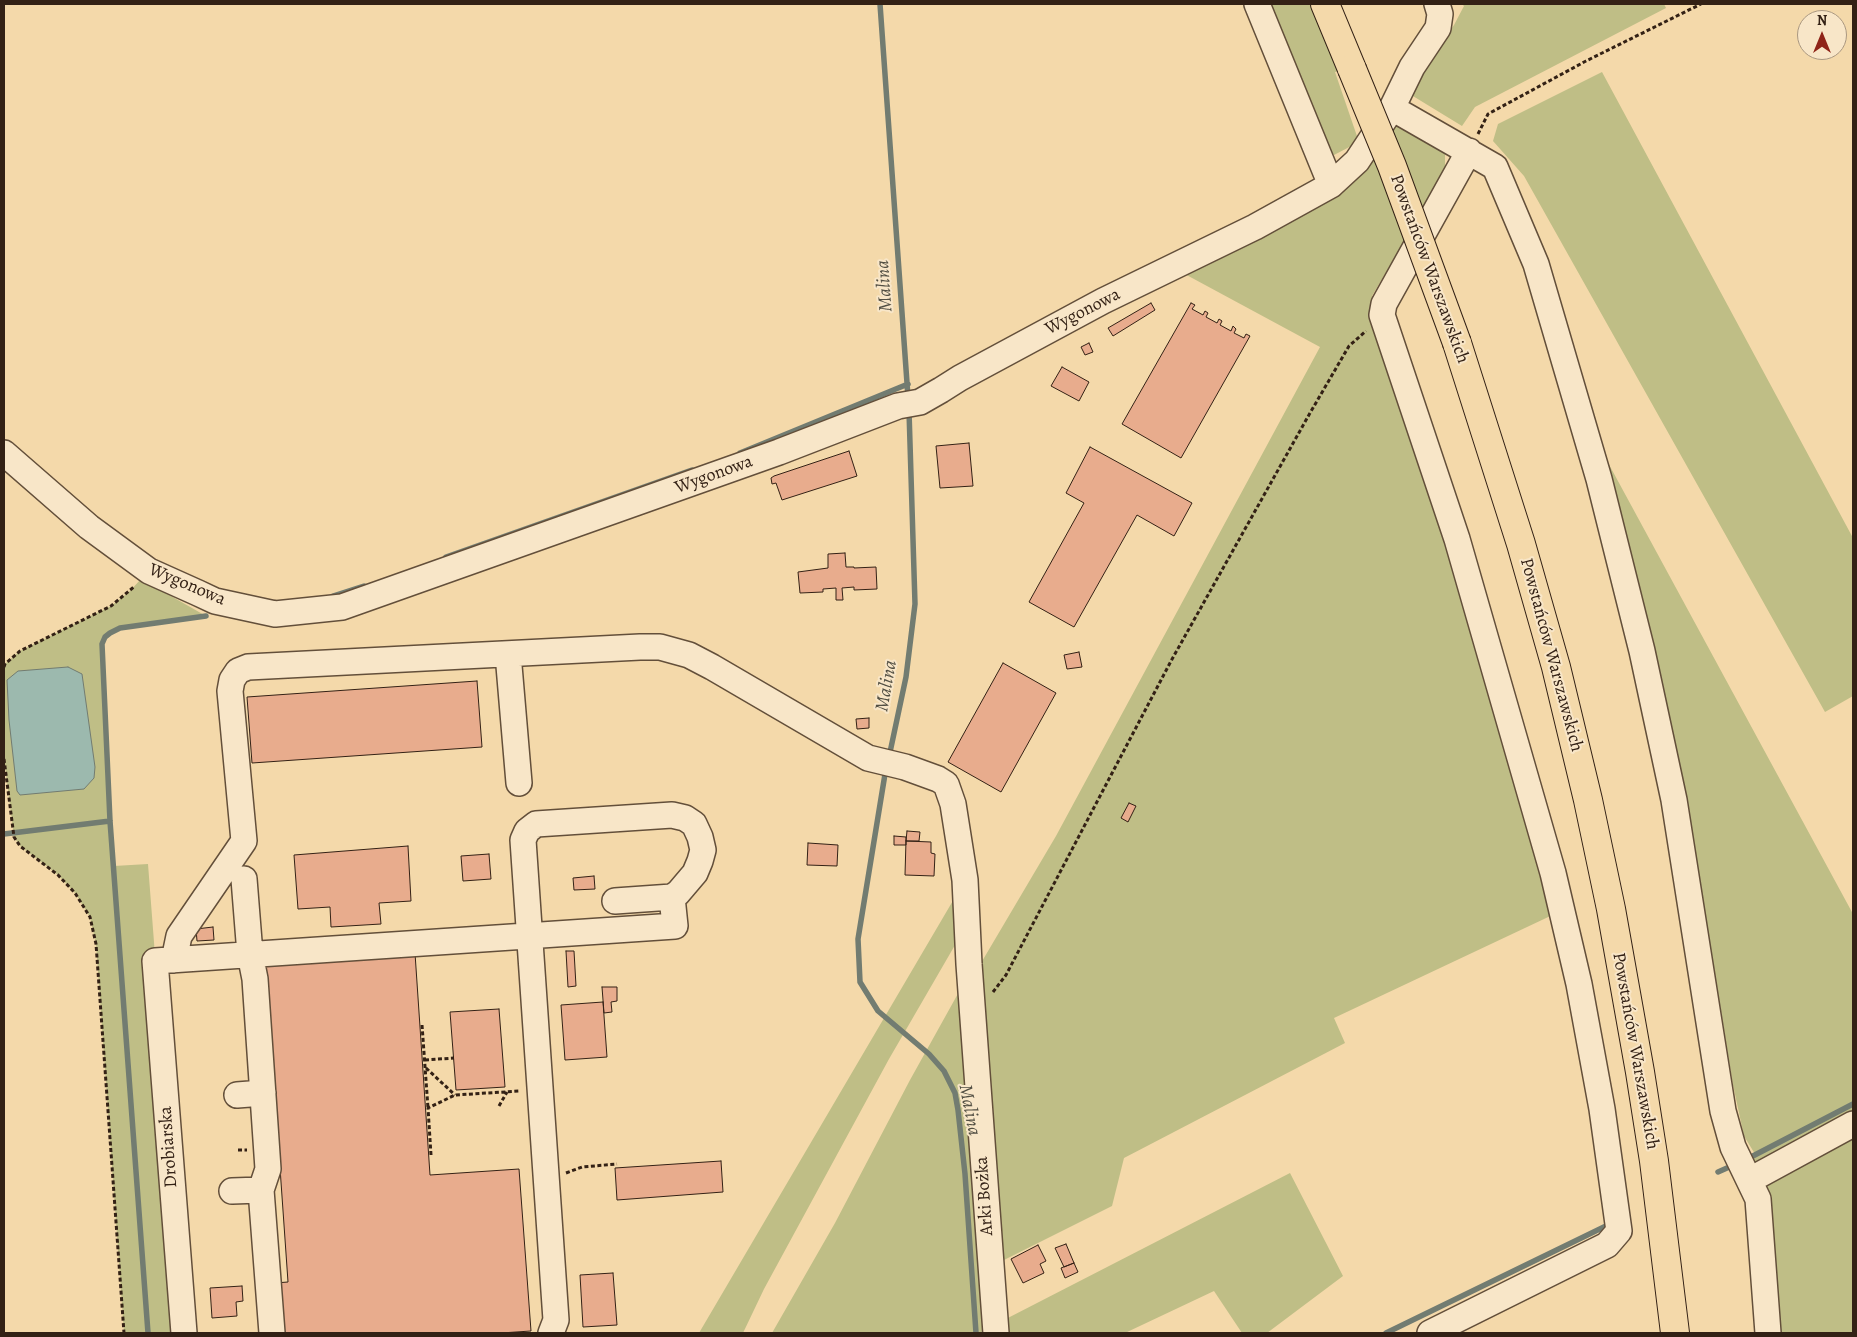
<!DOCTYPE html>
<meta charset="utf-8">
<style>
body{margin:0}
#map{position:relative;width:1857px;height:1337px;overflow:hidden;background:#f4d9aa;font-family:Alegreya,serif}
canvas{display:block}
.frame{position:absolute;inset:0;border:5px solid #332115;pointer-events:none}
.north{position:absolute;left:1797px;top:10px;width:50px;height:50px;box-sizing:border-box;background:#f8e6c8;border:1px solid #a99780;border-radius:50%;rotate:0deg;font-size:14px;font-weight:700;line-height:20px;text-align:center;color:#332115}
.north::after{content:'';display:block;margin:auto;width:18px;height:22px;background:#8f2418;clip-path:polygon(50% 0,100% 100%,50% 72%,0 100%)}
</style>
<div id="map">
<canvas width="1857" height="1337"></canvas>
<div class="frame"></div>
<div class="north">N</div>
</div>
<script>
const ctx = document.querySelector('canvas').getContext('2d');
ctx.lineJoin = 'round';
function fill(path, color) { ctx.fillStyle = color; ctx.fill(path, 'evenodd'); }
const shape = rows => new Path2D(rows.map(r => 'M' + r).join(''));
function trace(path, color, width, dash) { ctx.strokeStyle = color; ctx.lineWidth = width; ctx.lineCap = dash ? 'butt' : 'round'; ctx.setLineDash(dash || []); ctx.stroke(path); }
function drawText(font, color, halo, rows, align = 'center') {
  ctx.font = font + ' Alegreya,serif'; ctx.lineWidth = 4; ctx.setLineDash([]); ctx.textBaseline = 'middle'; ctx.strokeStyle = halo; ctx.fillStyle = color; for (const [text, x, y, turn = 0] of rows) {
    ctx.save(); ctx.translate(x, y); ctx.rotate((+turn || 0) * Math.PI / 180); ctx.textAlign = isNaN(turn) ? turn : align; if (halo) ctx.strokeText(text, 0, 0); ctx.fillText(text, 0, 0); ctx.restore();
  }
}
const green = shape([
 [1266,4,1325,4,1352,69,1335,72,1359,142,1334,155,1324,142],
 [1462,4,1664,4,1666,8,1475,107,1462,126,1408,93,1454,25,1464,6],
 [1602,72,1853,538,1853,696,1825,712,1524,176,1493,141,1498,124],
 [1390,123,1406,129,1445,154,1445,172,1372,296,1371,324,1434,495,1561,911,1334,1018,1345,1043,1124,1158,1112,1206,990,1267,1002,1321,1290,1173,1343,1276,1267,1333,1242,1333,1214,1291,1125,1333,772,1333,835,1223,910,1080,965,981,981,963,1056,836,1320,347,1181,272,1337,193],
 [1606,459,1853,914,1853,1333,1768,1333,1749,1158,1755,1154,1744,1136,1733,1085,1688,809],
 [141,579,206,616,120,628,110,633,105,637,102,644,114,866,148,864,184,1333,124,1333,96,944,90,917,75,893,58,875,20,846,14,837,4,759,5,664,20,651,111,606,129,592],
 [961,887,962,933,889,1059,764,1289,743,1333,699,1333]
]);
const water = shape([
 [68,667,82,674,95,767,94,778,84,789,20,795,17,791,9,720,7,680,18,671,68,667]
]);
const stream = shape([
 [880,4,908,397],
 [740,453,908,384],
 [446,557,692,470],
 [333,596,364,586],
 [889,757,906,677,915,604,909,411],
 [886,768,858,939,860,982,878,1011,929,1054,944,1071,955,1093,958,1110,965,1174,976,1333],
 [4,834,110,821],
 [1749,1158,1853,1104],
 [1718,1172,1727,1168],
 [148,1333,110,821,102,644,105,637,110,633,120,628,206,616],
 [1386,1333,1608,1225]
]);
const building = shape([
 [1151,303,1155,310,1113,336,1108,328,1151,303],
 [1191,303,1195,305,1192,309,1203,315,1205,311,1208,313,1206,317,1217,323,1219,319,1222,321,1220,325,1231,331,1233,326,1236,329,1234,333,1244,338,1246,334,1250,336,1181,458,1122,424,1191,303],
 [1089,343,1093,352,1085,355,1081,347,1089,343],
 [1062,367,1089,382,1079,401,1051,386,1062,367],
 [969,443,973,486,940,488,936,446,969,443],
 [1090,447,1192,503,1174,536,1137,515,1074,627,1029,602,1084,503,1066,493,1090,447],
 [849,451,857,476,782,500,776,483,772,484,771,478,774,476,849,451],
 [845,553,846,567,854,567,854,568,876,567,877,589,854,590,854,587,842,588,843,600,836,600,836,588,823,589,823,592,800,593,798,572,828,568,828,554,845,553],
 [1079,652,1082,667,1067,669,1064,655,1079,652],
 [1003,663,1056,693,1001,792,948,762,1003,663],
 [477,681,482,747,252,763,247,697,477,681],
 [869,718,869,728,857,729,856,719,869,718],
 [1129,803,1136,806,1128,822,1121,818,1129,803],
 [907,831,920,832,919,841,906,841,907,831],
 [894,836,906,837,906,845,894,845,894,836],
 [906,841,931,842,931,853,935,854,934,876,905,875,906,841],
 [808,843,838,845,837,866,807,865,808,843],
 [408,846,411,901,379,903,381,924,331,927,330,907,298,909,294,855,408,846],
 [489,854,491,879,463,881,461,856,489,854],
 [594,876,595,889,574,890,573,878,594,876],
 [213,927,214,940,197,941,196,929,213,927],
 [566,951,574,951,576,986,568,987,566,951],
 [415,953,430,1175,519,1169,531,1331,501,1333,278,1333,275,1283,288,1282,270,1025,264,962,415,953],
 [602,987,617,987,617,1001,611,1002,612,1012,604,1013,602,987],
 [603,1002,607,1057,565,1060,561,1005,603,1002],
 [499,1009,505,1087,456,1090,450,1012,499,1009],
 [721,1161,723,1192,617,1200,615,1168,721,1161],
 [1066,1244,1074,1263,1064,1267,1055,1248,1066,1244],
 [1038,1245,1046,1261,1040,1264,1044,1273,1023,1283,1011,1259,1038,1245],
 [1074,1263,1078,1272,1065,1278,1061,1268,1074,1263],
 [613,1273,617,1325,583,1327,580,1275,613,1273],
 [242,1286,243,1301,236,1302,237,1316,212,1318,210,1288,242,1286]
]);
const path = shape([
 [1478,134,1488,114,1586,61,1701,4],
 [4,667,5,664,20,651,111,606,135,586],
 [4,759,14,837,20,846,58,875,75,893,90,917,96,944,124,1333],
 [993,992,1006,975,1171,661,1310,413,1349,346,1366,331],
 [422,1025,428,1108],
 [425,1060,454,1058],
 [426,1068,455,1095],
 [499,1106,507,1092],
 [238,1150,247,1150],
 [431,1155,428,1108,455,1095,520,1091],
 [566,1173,582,1167,617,1164]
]);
const minor = shape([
 [1257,4,1331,185],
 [1392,108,1495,167,1536,264,1599,479,1642,651,1674,800,1723,1111,1733,1147,1758,1199,1768,1333],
 [4,453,89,527,149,571,198,593,215,601,275,614,342,607,779,452,898,406,920,402,941,390,960,378,1103,301,1255,227,1331,185,1357,161,1392,108,1412,67,1438,28,1440,14,1437,4],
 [508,654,519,783],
 [244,879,250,954,255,979,268,1169,261,1190,272,1333],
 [174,960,179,936,244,841,230,691,232,680,238,671,248,667,640,647,660,647,689,655,712,667,868,758,905,767,938,779,946,784,953,804,965,880,969,964,996,1333],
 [237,1095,263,1093],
 [1750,1180,1853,1124],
 [232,1191,261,1190],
 [184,1333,155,961,675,926,672,897],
 [551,1333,556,1320,523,840,527,831,536,824,672,815,685,818,694,824,700,837,703,850,700,861,695,873,678,893,672,897,615,901],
 [1430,1333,1607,1245,1619,1231,1602,1109,1579,984,1553,873,1457,539,1382,315,1384,304,1469,151]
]);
const major = shape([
 [1325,4,1352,69],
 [1457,343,1521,544,1556,667,1588,800,1611,909,1640,1072,1654,1161,1675,1333]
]);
const majorBridge = shape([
 [1352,69,1392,166,1457,343]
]);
const streetNames = [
 ["Powstańców Warszawskich",1429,269,70],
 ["Wygonowa",1083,312,-27],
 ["Wygonowa",714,475,-20],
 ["Wygonowa",187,585,23],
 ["Powstańców Warszawskich",1551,655,75],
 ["Powstańców Warszawskich",1635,1051,80],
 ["Drobiarska",169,1147,-94],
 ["Arki Bożka",985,1196,-94]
];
const waterNames = [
 ["Malina",885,286,-94],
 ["Malina",887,686,-80],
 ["Malina",969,1110,79]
];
fill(green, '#bfbe86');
fill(water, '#9cb9ae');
trace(water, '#727c71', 1);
trace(stream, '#727c71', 5.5);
fill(building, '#e8ac8d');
trace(building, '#332115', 1);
trace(minor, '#634f3a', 28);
trace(major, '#332115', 30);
trace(path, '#332115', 3, [4, 2.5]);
trace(minor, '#f8e6c8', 25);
trace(major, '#f4d9aa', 28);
trace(majorBridge, '#332115', 30, []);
trace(majorBridge, '#f4d9aa', 28);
drawText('18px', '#332115', '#f8e6c8', streetNames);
drawText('italic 19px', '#524f43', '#f8e6c8', waterNames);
</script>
